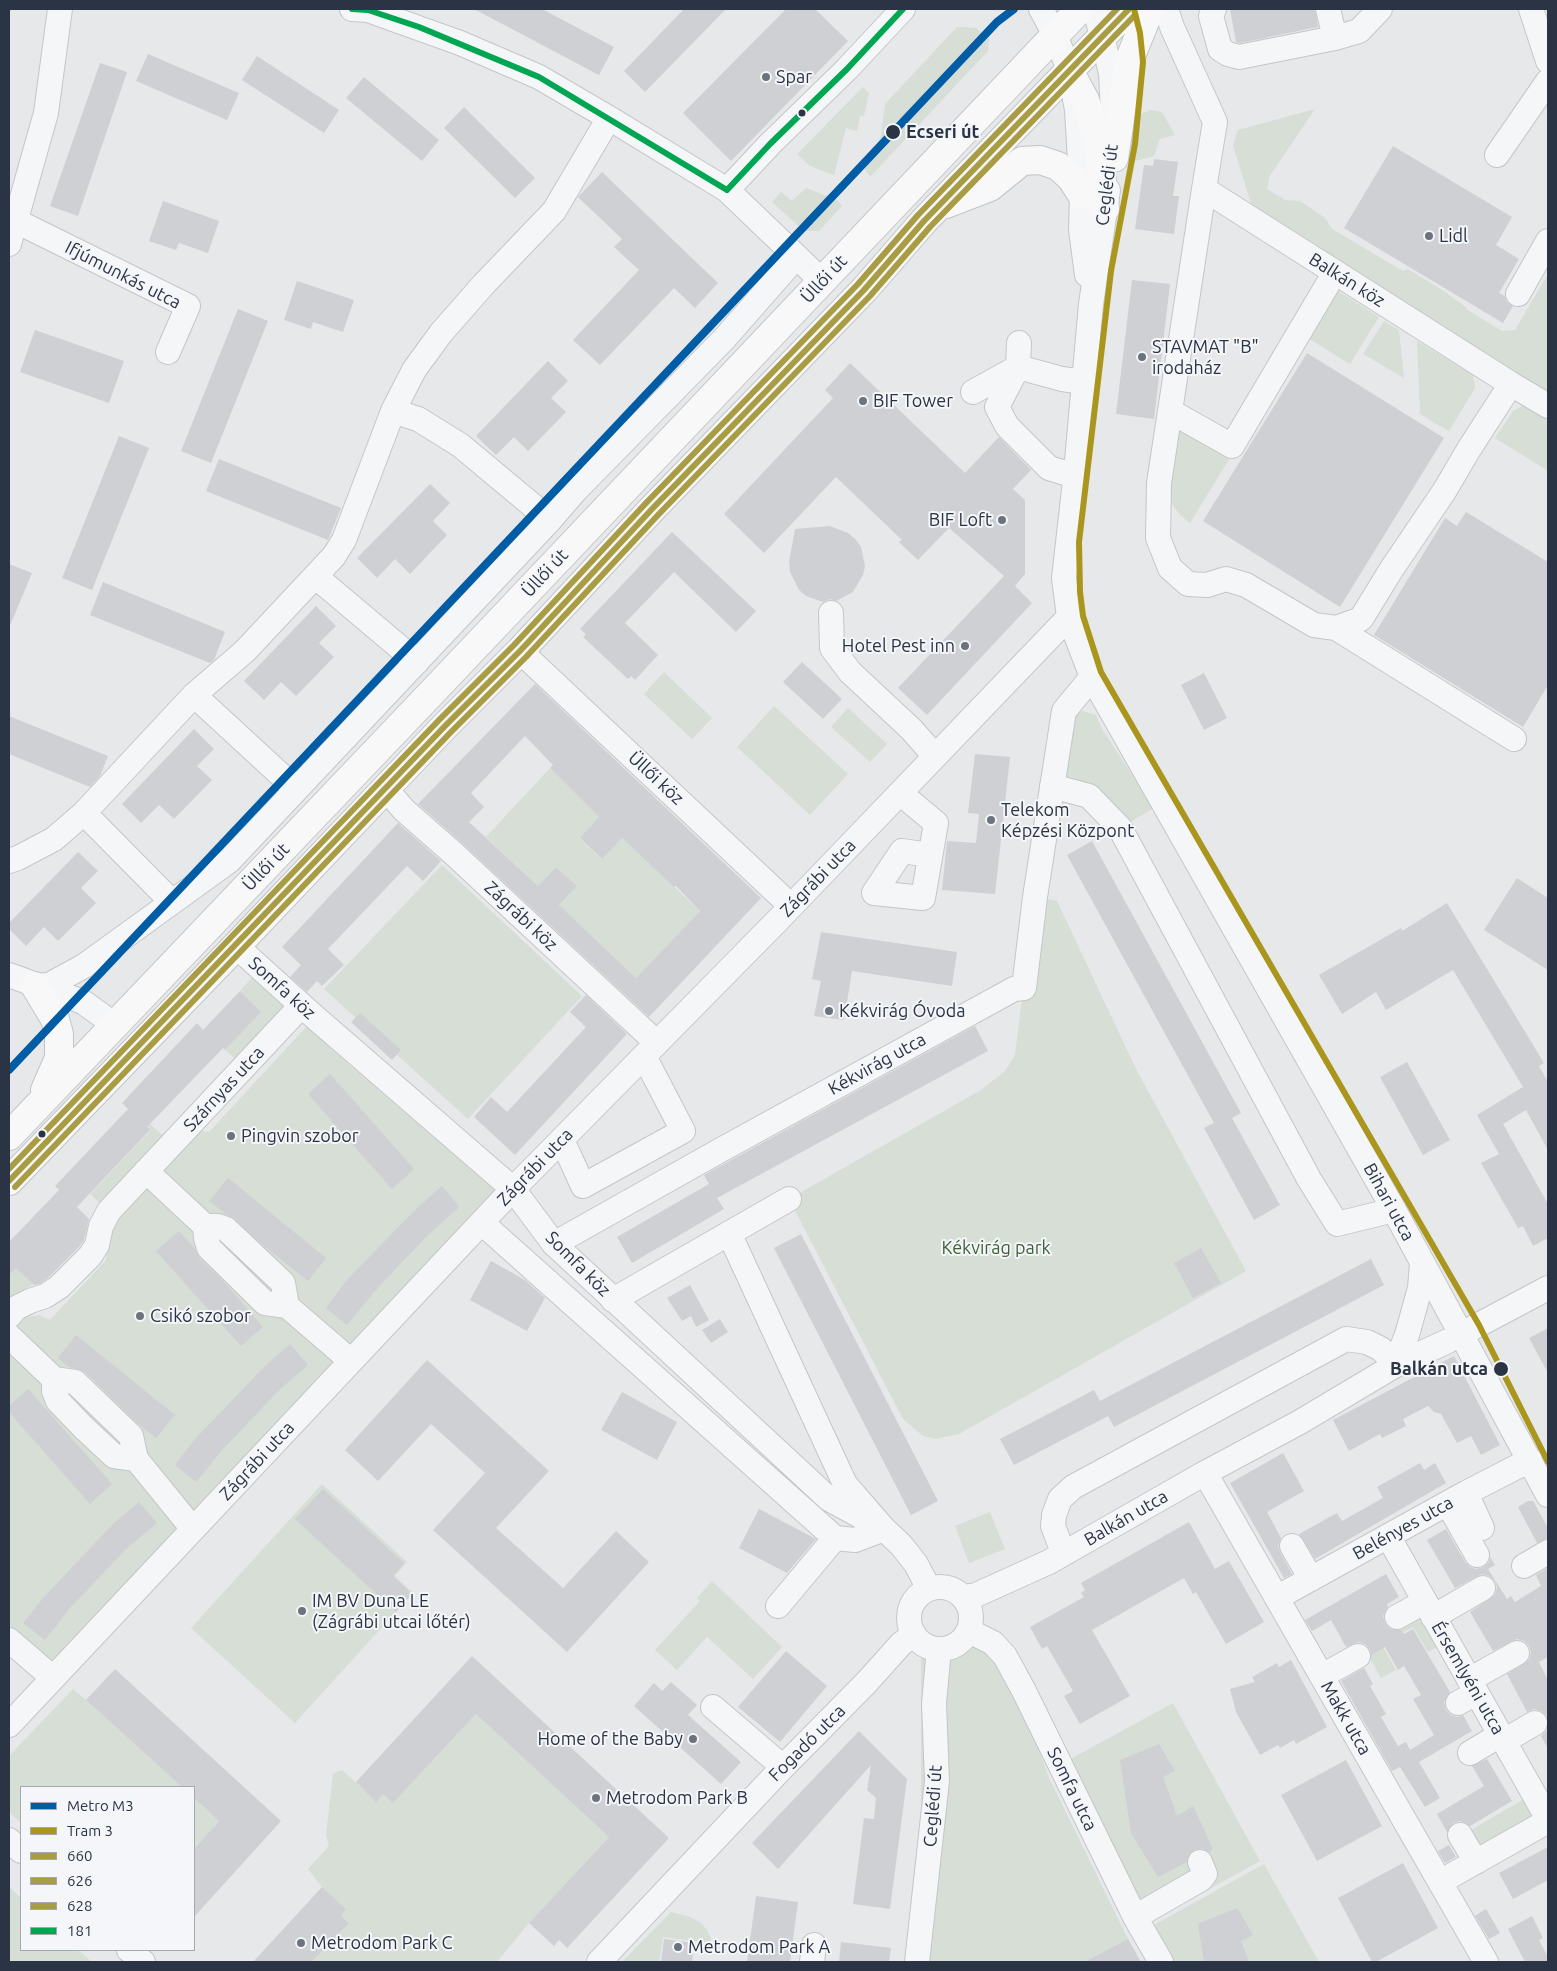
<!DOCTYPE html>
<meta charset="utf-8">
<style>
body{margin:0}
#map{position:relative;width:1557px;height:1971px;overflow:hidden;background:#e6e8ea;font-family:Ubuntu,sans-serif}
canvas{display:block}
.frame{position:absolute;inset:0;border:10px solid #2b3445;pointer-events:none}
.legend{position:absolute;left:20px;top:1786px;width:175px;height:165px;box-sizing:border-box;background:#f4f6f9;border:1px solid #a4a8b1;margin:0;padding:6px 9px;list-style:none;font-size:15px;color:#2b3445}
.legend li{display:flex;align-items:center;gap:10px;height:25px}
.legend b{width:25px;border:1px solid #a4a8b1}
</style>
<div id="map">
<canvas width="1557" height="1971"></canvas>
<div class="frame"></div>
<ul class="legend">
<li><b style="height:6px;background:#005ca5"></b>Metro M3</li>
<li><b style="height:6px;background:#aa961c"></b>Tram 3</li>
<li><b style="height:6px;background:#a89c44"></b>660</li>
<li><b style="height:6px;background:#a89c44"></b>626</li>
<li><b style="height:6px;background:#a89c44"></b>628</li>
<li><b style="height:6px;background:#00a651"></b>181</li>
</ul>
</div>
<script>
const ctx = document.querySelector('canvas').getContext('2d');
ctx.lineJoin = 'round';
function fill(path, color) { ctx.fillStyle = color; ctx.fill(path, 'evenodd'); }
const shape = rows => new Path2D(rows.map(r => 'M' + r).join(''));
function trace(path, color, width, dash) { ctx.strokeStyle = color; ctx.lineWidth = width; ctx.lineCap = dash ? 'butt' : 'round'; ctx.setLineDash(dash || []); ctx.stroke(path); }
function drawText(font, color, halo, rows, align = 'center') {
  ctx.font = font + ' Ubuntu,sans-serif'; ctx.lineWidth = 4; ctx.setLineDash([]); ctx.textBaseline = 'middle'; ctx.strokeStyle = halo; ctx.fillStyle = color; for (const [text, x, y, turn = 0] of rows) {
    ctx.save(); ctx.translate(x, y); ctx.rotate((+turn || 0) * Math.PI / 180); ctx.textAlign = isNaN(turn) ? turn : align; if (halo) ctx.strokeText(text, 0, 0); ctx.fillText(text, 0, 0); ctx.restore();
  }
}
const green = shape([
 [957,27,976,28,989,38,988,51,870,177,865,169,881,136,885,104],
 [863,87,869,93,864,116,860,116,857,131,846,128,834,175,810,166,797,154],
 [1315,109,1269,177,1267,189,1285,200,1300,201,1325,218,1332,229,1403,271,1408,269,1442,290,1467,308,1466,309,1502,331,1515,330,1548,274,1548,394,1253,210,1233,145,1238,130],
 [1151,110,1162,112,1175,135,1160,139,1154,156,1116,166,1123,121],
 [806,188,837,200,842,206,819,231,804,231,772,202,781,192,792,201],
 [1338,291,1379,317,1350,364,1308,338],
 [1384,321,1399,330,1404,378,1363,354],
 [1417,341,1473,375,1475,388,1449,431,1420,414],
 [1522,406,1533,410,1548,419,1548,471,1495,438,1513,411],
 [1178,428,1231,456,1190,523,1180,515,1172,504,1167,491],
 [664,672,712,718,692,739,644,694],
 [774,706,848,774,810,815,737,747],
 [848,708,887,744,870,762,831,727],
 [1083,711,1096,715,1102,729,1154,808,1120,828,1062,782,1071,716],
 [550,768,599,817,580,839,601,859,622,838,700,911,636,978,559,905,577,886,556,867,538,886,486,837],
 [442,865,582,996,468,1119,324,989],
 [1035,897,1057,901,1136,1069,1246,1271,959,1434,936,1439,923,1436,903,1419,789,1199,981,1090,1005,1071,1015,1055],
 [256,973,290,1006,239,1062,225,1050,261,1012,240,991],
 [308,1025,331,1049,481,1178,502,1193,46,1672,9,1640,9,1329,19,1319,39,1315,50,1320,106,1260,109,1228,197,1130,209,1132],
 [150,1124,167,1139,102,1205,90,1194,150,1131,147,1127],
 [16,1267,33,1284,9,1302,9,1275],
 [322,1484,407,1562,395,1576,413,1593,295,1723,191,1628],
 [990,1512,1005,1549,969,1563,955,1526],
 [712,1581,782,1647,753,1679,707,1637,677,1670,655,1650,700,1601,697,1598],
 [1422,1616,1439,1646,1428,1652,1413,1627,1382,1645,1396,1670,1381,1678,1365,1649],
 [993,1643,1005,1656,1049,1778,1128,1939,1084,1962,917,1962,921,1932,921,1653],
 [73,1689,86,1700,182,1787,21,1787,21,1823,9,1812,9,1756],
 [1173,1703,1260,1861,1152,1921,1065,1762],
 [476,1714,609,1837,529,1923,497,1962,312,1962,349,1923,341,1916,346,1909,322,1887,308,1869,329,1846,326,1835,333,1774,342,1770,376,1801,383,1794,393,1803],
 [194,1798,219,1821,194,1849],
 [1526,1798,1539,1821,1479,1856,1466,1833],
 [1264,1864,1319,1962,1175,1962,1154,1925],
 [9,1887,21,1898,21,1950,78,1950,92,1962,9,1962],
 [671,1912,690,1917,701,1923,707,1930,711,1939,711,1943,663,1937,659,1962,622,1962]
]);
const building = shape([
 [474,9,542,9,614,47,599,75],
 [684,9,726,9,645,92,624,71],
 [786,9,815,9,848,41,731,161,683,113],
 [1230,9,1315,9,1318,27,1240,43,1236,42],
 [148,54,239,93,227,120,136,81],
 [257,56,339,110,324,133,242,80],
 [100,63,127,72,78,216,50,206],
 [364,77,439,140,422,161,346,98],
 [464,107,535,178,515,198,444,128],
 [1393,146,1512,217,1496,245,1519,259,1499,293,1505,296,1506,301,1513,306,1503,323,1344,228],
 [1154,159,1178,162,1173,196,1179,196,1174,234,1135,229,1144,165,1153,166],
 [602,172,718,283,695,308,674,288,600,365,573,340,639,270,614,247,622,239,578,197],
 [163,201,219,221,208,253,179,243,176,250,149,241],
 [1132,280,1170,284,1154,419,1116,414],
 [297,281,354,300,343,332,313,322,311,329,284,320],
 [238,309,268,321,211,463,181,451],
 [35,330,124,361,109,403,20,372],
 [1307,353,1444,438,1340,607,1203,521],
 [548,361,568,381,551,398,566,412,528,451,514,437,496,455,476,436],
 [850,363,965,473,999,437,1031,470,1013,489,1025,500,1025,574,1015,586,1032,603,927,715,898,688,1004,576,949,528,918,560,899,542,902,540,836,477,764,553,724,514,833,398,825,390],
 [119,436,149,448,92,590,62,578],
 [219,459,341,508,328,540,206,491],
 [430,484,450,503,433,521,447,535,410,574,395,559,377,578,357,558],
 [1466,512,1548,562,1548,685,1523,727,1374,635,1445,518,1457,526],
 [830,526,848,533,855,539,861,547,865,566,863,575,853,592,836,601,830,599,823,602,806,596,799,590,790,572,789,562,795,529],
 [672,532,756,611,736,632,674,572,625,623,658,655,635,680,631,676,628,679,583,637,586,634,580,629],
 [9,564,32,573,9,628],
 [103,582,225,632,214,660,210,663,90,615],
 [316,606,336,626,319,643,334,657,296,696,281,682,264,700,244,681],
 [802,662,842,699,823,719,783,682],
 [1204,673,1227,718,1204,730,1181,685],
 [535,684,761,898,649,1017,462,843,418,804],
 [525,736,553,765,550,768,599,817,580,838,602,859,622,838,674,887,676,886,700,911,636,978,559,905,577,886,556,867,538,886,469,822,484,807,471,793],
 [9,716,108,756,100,776,90,787,9,754],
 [194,729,214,749,197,766,212,780,174,819,159,805,141,823,122,804],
 [975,754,1010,757,995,894,942,890,947,841,976,843,979,814,968,813],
 [398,823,441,861,423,881,407,866,328,949,344,965,322,986,317,981,307,992,290,977,301,965,282,947],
 [1092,841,1241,1113,1232,1118,1280,1205,1254,1220,1204,1128,1214,1123,1067,855],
 [78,852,98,871,81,888,96,903,58,941,44,927,26,946,9,929,9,923],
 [1517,878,1548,898,1548,970,1484,930],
 [1447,903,1544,1063,1539,1066,1548,1082,1548,1150,1526,1110,1503,1124,1548,1204,1548,1238,1533,1246,1523,1226,1518,1228,1481,1163,1499,1154,1477,1115,1523,1087,1453,970,1386,1010,1376,992,1342,1014,1319,975,1401,928,1402,931],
 [821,932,957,952,952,986,852,971,844,1020,814,1016,821,981,812,979],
 [240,991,261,1012,225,1050,223,1048,147,1127,150,1130,77,1207,89,1219,84,1240,79,1247,50,1276,39,1284,34,1285,16,1268,9,1275,9,1242,59,1190,55,1186,128,1109,122,1103,197,1023,203,1030],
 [586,995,627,1034,515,1155,474,1117,491,1097,507,1112,586,1027,570,1012],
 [360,1013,401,1050,392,1060,351,1022],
 [975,1026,988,1051,717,1198,724,1209,632,1263,617,1237,709,1184,704,1175],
 [1407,1062,1450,1140,1423,1155,1380,1077],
 [330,1074,414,1169,392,1189,308,1094],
 [228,1178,326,1258,308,1281,259,1242,235,1219,226,1214,209,1201],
 [442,1186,459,1207,429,1234,401,1263,373,1293,347,1325,326,1308,346,1281,417,1208],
 [179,1231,195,1249,199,1258,223,1281,263,1327,241,1346,156,1251],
 [801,1234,938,1501,911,1515,774,1248],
 [1201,1248,1221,1283,1193,1298,1174,1263],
 [1371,1259,1384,1285,1114,1427,1108,1416,1014,1465,1000,1439,1094,1390,1100,1401],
 [491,1261,525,1280,545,1298,527,1331,470,1300],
 [690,1285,709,1320,696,1327,691,1316,682,1321,667,1298],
 [720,1319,728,1332,711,1343,702,1330],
 [1548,1328,1548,1373,1529,1338],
 [76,1335,175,1415,156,1438,135,1421,85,1372,69,1367,58,1358],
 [290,1344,308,1365,278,1391,250,1421,222,1450,196,1482,175,1465,195,1439,265,1366],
 [1454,1356,1500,1445,1481,1455,1471,1436,1457,1443,1441,1414,1434,1412,1428,1406,1403,1419,1406,1426,1382,1438,1380,1434,1349,1451,1333,1420],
 [427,1360,549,1471,496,1528,563,1588,616,1531,649,1562,567,1652,433,1530,485,1473,451,1442,431,1424,378,1481,345,1450],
 [28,1389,112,1484,90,1504,9,1412,9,1406],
 [622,1392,677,1422,657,1460,601,1430],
 [1283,1453,1304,1491,1267,1512,1281,1538,1278,1546,1280,1552,1292,1574,1284,1578,1230,1483],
 [1420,1463,1424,1470,1435,1463,1446,1483,1315,1559,1299,1534,1337,1513,1342,1521,1383,1498,1377,1487],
 [323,1489,404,1563,393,1576,412,1594,396,1612,295,1519],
 [1528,1501,1533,1501,1548,1528,1548,1538,1537,1543,1518,1507],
 [139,1502,157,1523,126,1549,70,1608,45,1640,23,1623,44,1597,114,1523],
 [759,1509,816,1539,787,1573,739,1548],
 [1189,1522,1215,1569,1229,1561,1264,1622,1226,1644,1196,1592,1193,1594,1184,1578,1092,1630,1130,1696,1080,1724,1064,1696,1073,1691,1047,1646,1042,1649,1030,1627,1084,1597,1081,1593,1085,1590,1081,1583],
 [1446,1529,1465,1562,1470,1567,1476,1569,1483,1567,1489,1562,1490,1557,1495,1565,1488,1569,1507,1599,1511,1596,1515,1602,1541,1586,1536,1575,1548,1568,1548,1657,1539,1662,1548,1680,1548,1721,1547,1716,1541,1711,1534,1709,1527,1712,1507,1674,1529,1660,1531,1653,1529,1646,1524,1641,1517,1639,1493,1651,1470,1612,1495,1595,1497,1587,1495,1581,1489,1576,1482,1574,1455,1588,1427,1540],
 [1386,1574,1399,1597,1387,1604,1388,1607,1383,1616,1385,1623,1390,1629,1401,1630,1404,1634,1413,1629,1450,1692,1444,1702,1446,1710,1451,1715,1457,1717,1463,1715,1472,1731,1419,1762,1440,1798,1425,1807,1400,1767,1392,1771,1341,1681,1364,1668,1373,1684,1370,1686,1386,1714,1381,1717,1398,1746,1406,1742,1410,1750,1434,1735,1413,1699,1421,1695,1404,1666,1398,1670,1385,1647,1371,1655,1370,1649,1365,1644,1358,1642,1346,1647,1331,1620,1312,1631,1305,1620],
 [786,1651,827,1686,780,1742,738,1707],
 [472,1656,669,1838,567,1948,559,1940,554,1946,529,1923,609,1837,476,1714,393,1803,383,1794,376,1802,356,1782],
 [1291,1660,1327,1727,1296,1744,1294,1740,1280,1748,1278,1745,1260,1755,1236,1712,1230,1689,1255,1682,1252,1677,1277,1663,1279,1667],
 [115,1669,281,1821,194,1917,194,1849,219,1821,194,1798,194,1787,182,1787,86,1700],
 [671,1682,697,1705,688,1715,741,1762,721,1784,634,1706,654,1683,662,1691],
 [1548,1725,1548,1749,1541,1736,1547,1730],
 [859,1731,907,1779,890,1909,853,1904,864,1818,874,1819,876,1798,867,1790,871,1765,778,1869,752,1843],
 [1159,1744,1175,1771,1163,1777,1177,1816,1193,1806,1213,1849,1209,1852,1202,1848,1194,1850,1189,1854,1187,1862,1158,1877,1131,1833,1120,1760],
 [1487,1759,1512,1801,1470,1826,1460,1821,1453,1823,1447,1832,1437,1814,1484,1786,1472,1766],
 [1346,1760,1382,1826,1317,1861,1281,1795],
 [1449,1845,1456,1857,1445,1863,1438,1851],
 [1548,1847,1548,1880,1513,1899,1499,1873],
 [1403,1863,1438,1928,1376,1962,1372,1962,1338,1898],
 [322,1887,346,1909,341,1916,349,1923,312,1962,253,1962],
 [756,1896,798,1902,790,1962,747,1962],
 [1237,1908,1253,1935,1241,1941,1249,1962,1204,1962,1198,1924],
 [1486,1909,1500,1933,1489,1939,1475,1916],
 [1532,1916,1543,1938,1539,1940,1548,1957,1548,1962,1525,1962,1508,1929],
 [664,1939,694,1943,692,1962,661,1962],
 [1128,1939,1141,1962,1084,1962],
 [841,1942,891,1948,889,1962,839,1962]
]);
const minor = shape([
 [352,9,368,10,460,43,539,77,609,118,727,190,822,281],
 [1041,9,1055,35,1070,72,1077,110,1082,195,1081,230,1087,275],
 [1095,9,1111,73,1113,114],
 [1166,9,1172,27,1215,122,1204,189,1511,384,1548,406],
 [1214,9,1211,16,1220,49,1228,54,1239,57,1335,38,1359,31,1380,9],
 [1328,9,1335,38],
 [1531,9,1548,61],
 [1497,155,1548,81],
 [1204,189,1170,411,1232,446,1335,272],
 [727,190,770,144,847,69,903,9],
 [1108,190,1091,304,1076,472,1064,578,1069,617,1092,677,1394,1210,1548,1495],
 [16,221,188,306,168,352],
 [9,244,46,113,60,9],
 [1518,294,1548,241],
 [1019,343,1018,367,1062,379,1084,382],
 [973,392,1018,367,997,407,1007,426,1049,468,1065,473,1076,472],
 [393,411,418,419,460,445,550,520],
 [1170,411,1159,483,1158,538,1170,568,1188,584,1207,585,1226,579,1246,585,1314,625,1336,628,1361,619,1391,570,1445,490,1469,449,1511,384],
 [315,576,417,662],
 [831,613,832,648,850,672,911,729,935,756],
 [1336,628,1514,739],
 [520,651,791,906],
 [194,695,296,789],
 [1052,786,1089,796,1120,828,1309,1179,1337,1224,1394,1210],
 [386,789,404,810,453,853,657,1043],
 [900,793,936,823,923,898,874,893,902,851,930,855],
 [84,813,172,902],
 [9,861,18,858,54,839,84,813,194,695,245,651,334,556,344,540,393,411,414,370,441,333,484,284,554,211,609,118],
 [236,946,310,1013,513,1189,554,1244,829,1499,884,1529,901,1545,916,1564,929,1589],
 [9,975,83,1002,115,1025],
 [35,986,49,985,84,966,229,861,550,520,575,491,724,339,796,257],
 [562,1140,583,1186,683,1131,644,1056],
 [146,1171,205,1226],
 [482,1223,835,1538,855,1540,884,1529,845,1484,729,1233],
 [554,1244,719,1151,1014,989,1024,988,1035,897,1064,711,1092,677],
 [613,1300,789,1199],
 [287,1306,283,1283,226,1229,218,1226,205,1226,206,1238,209,1248,265,1303,287,1306,351,1361],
 [9,1316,16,1308,30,1301,45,1296,59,1287,90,1256,97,1245,101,1226,109,1211,301,1006],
 [9,1336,54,1379],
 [1394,1366,1407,1335,1420,1288,1422,1263],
 [136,1459,114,1456,84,1428,58,1401,54,1391,54,1379,75,1382,131,1436,136,1459,193,1529],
 [1205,1473,1486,1962],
 [1466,1493,1482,1528],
 [1448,1504,1477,1555],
 [1388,1536,1548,1819],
 [1292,1546,1311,1579],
 [1067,1552,1059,1542,1053,1526,1054,1515,1060,1499,1073,1487,1346,1339,1367,1342,1381,1349,1392,1360,1394,1366],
 [1524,1566,1548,1552],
 '909 1618a31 31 0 1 1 62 0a31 31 0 1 1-62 0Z',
 [964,1597,976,1595,1049,1562,1205,1473,1300,1422,1394,1366,1448,1341,1548,1288],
 [1278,1597,1466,1493,1530,1460],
 [778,1606,835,1538],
 [1397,1617,1424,1602],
 [1433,1617,1483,1588],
 [969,1631,993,1643,1005,1656,1024,1691,1135,1917,1161,1962],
 [9,1640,53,1678],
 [1322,1676,1358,1656],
 [1469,1680,1517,1653],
 [1458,1703,1476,1693],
 [713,1707,783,1767],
 [9,1725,513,1189,780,918,1069,617],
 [1504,1741,1535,1723],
 [1470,1753,1500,1735],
 [1460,1835,1476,1862],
 [9,1840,21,1851],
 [1440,1882,1548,1821],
 [1135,1917,1201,1879,1205,1874,1200,1862],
 [129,1950,143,1962],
 [599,1962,783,1767,866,1683,901,1644,914,1634],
 [812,1962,814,1945],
 [917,1962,937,1781,934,1703,939,1649]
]);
const major = shape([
 [1070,72,1085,100,1098,140,1105,209],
 [1114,158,1129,61,1150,9],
 [946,204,990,187,1022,161,1040,160,1058,166,1071,178,1082,195],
 [35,986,55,1019,59,1034,59,1058,45,1090],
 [9,1136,439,685,1080,9],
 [9,1181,236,946,445,726,520,651,652,509,864,290,924,221,1129,9]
]);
const bus1 = shape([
 [9,1181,445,726,520,651,652,509,864,290,924,221,1129,9]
]);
const bus2 = shape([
 [15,1187,451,732,526,657,658,515,870,296,930,227,1135,15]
]);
const bus3 = shape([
 [9,1169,439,720,514,645,646,503,858,284,918,215,1117,9]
]);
const bus4 = shape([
 [352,9,368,10,419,27,539,77,727,190],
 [727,190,770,144,847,69,903,9]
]);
const tram1 = shape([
 [1134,9,1140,33,1143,62,1135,144,1111,271,1079,542,1080,592,1083,616,1101,672,1479,1325,1548,1462]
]);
const metro1 = shape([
 [9,1070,997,22,1014,9]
]);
const markers = [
 [766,77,5,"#6c737f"],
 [802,113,4.5,"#2b3445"],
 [893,132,8,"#2b3445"],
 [1429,236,5,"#6c737f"],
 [1142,357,5,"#6c737f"],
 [863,401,5,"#6c737f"],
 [1002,520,5,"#6c737f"],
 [965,646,5,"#6c737f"],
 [991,820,5,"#6c737f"],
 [829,1011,5,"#6c737f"],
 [42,1134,4.5,"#2b3445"],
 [231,1136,5,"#6c737f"],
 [140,1316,5,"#6c737f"],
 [1501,1369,8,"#2b3445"],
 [302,1611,5,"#6c737f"],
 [693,1739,5,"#6c737f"],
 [596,1798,5,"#6c737f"],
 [301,1943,5,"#6c737f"],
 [678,1947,5,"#6c737f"]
];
const poiNames = [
 ["Spar",776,77],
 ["Lidl",1439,236],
 ["STAVMAT \"B\"",1152,347],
 ["irodaház",1152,368],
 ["BIF Tower",873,401],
 ["BIF Loft",992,520,"right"],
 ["Hotel Pest inn",955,646,"right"],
 ["Telekom",1001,810],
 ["Képzési Központ",1001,831],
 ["Kékvirág Óvoda",839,1011],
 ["Pingvin szobor",241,1136],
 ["Csikó szobor",150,1316],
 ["IM BV Duna LE",312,1601],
 ["(Zágrábi utcai lőtér)",312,1622],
 ["Home of the Baby",683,1739,"right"],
 ["Metrodom Park B",606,1798],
 ["Metrodom Park C",311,1943],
 ["Metrodom Park A",688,1947]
];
const stopNames = [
 ["Ecseri út",906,132],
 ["Balkán utca",1488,1369,"right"]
];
const streetNames = [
 ["Ceglédi út",1107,185,-83],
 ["Ifjúmunkás utca",123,275,27],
 ["Üllői út",824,279,-47],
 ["Balkán köz",1347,280,32],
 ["Üllői út",545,573,-47],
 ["Üllői köz",656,778,43],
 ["Üllői út",266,867,-46],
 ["Zágrábi utca",818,878,-46],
 ["Zágrábi köz",521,916,43],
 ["Somfa köz",282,988,42],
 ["Kékvirág utca",877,1064,-29],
 ["Szárnyas utca",224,1089,-47],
 ["Zágrábi utca",535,1167,-46],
 ["Bihari utca",1389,1202,61],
 ["Somfa köz",578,1264,45],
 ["Zágrábi utca",257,1461,-47],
 ["Balkán utca",1126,1518,-30],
 ["Belényes utca",1403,1528,-29],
 ["Érsemlyéni utca",1468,1678,60],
 ["Makk utca",1346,1718,60],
 ["Fogadó utca",807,1743,-45],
 ["Somfa utca",1072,1789,64],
 ["Ceglédi út",933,1806,-86]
];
const parkNames = [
 ["Kékvirág park",996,1248]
];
fill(green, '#d6ded6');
fill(building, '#ced0d3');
trace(minor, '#c4c6c8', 26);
trace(major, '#c2c5c8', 30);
trace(minor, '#f5f6f7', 24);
trace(major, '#f8f8f8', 28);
trace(bus1, '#a89c44', 6);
trace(bus2, '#a89c44', 6);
trace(bus3, '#a89c44', 6);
trace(bus4, '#00a651', 6);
trace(tram1, '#aa961c', 6);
trace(metro1, '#005ca5', 8);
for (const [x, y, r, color] of markers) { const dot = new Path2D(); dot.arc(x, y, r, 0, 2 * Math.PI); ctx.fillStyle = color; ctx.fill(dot); trace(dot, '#f4f6f9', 2); }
drawText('18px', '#2b3445', '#f4f6f9', poiNames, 'left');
drawText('bold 18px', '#2b3445', '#f4f6f9', stopNames, 'left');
drawText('18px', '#2b3445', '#f4f6f9', streetNames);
drawText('18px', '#3f6138', '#f4f6f9', parkNames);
</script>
